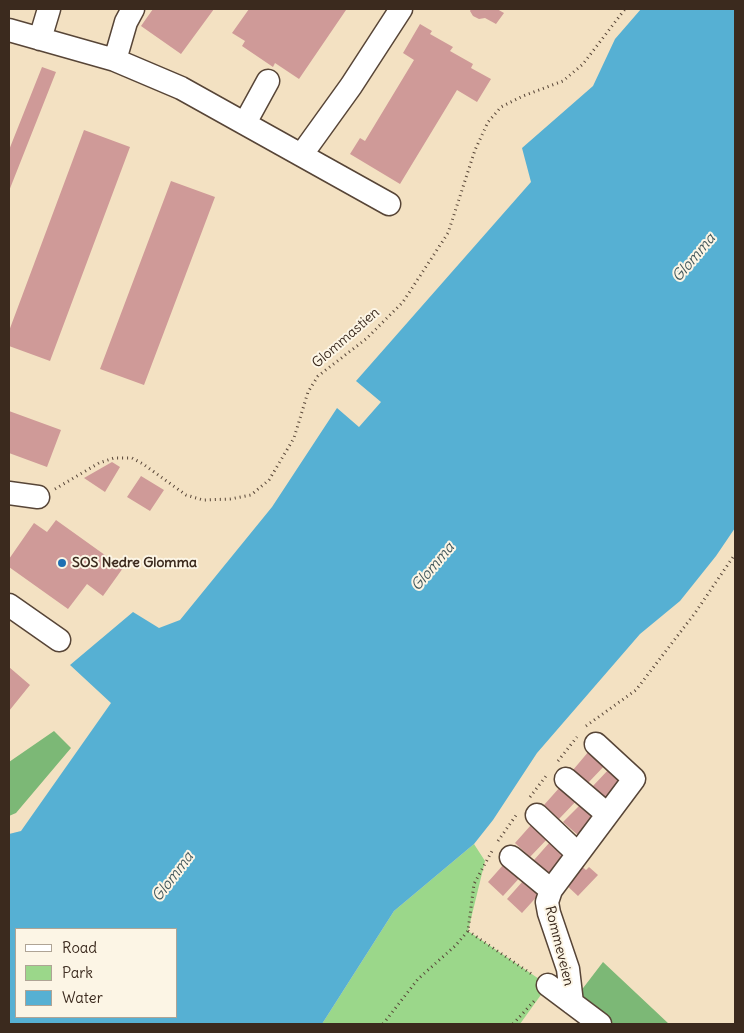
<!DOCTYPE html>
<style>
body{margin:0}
#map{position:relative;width:744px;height:1033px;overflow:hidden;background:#f3e1c2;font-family:Delius,sans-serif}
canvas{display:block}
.frame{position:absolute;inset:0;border:10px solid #3b2a1e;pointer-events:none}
.legend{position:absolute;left:15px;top:928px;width:162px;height:90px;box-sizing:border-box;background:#fcf5e5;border:1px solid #afa495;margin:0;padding:6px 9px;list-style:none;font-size:15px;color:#3b2a1e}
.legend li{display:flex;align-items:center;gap:10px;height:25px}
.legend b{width:25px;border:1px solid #afa495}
</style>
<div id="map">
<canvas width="744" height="1033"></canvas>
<div class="frame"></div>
<ul class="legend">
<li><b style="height:6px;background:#fff"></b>Road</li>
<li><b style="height:14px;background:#9bd78a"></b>Park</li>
<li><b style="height:14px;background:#56b0d3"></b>Water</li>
</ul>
</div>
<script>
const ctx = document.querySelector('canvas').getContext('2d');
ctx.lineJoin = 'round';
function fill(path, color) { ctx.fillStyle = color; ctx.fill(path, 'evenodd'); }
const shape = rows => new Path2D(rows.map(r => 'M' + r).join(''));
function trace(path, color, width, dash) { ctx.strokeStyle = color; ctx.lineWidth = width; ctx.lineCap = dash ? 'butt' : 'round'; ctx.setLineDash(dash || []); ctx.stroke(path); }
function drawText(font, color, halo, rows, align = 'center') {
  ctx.font = font + ' Delius,sans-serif'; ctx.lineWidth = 4; ctx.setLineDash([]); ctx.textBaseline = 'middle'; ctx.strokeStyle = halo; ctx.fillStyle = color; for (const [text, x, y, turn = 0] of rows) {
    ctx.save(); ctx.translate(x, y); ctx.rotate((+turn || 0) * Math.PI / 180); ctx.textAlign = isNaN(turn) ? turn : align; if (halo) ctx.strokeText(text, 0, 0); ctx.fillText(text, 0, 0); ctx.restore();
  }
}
const green = shape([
 [474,844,485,861,468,931,548,985,520,1024,322,1024,394,911]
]);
const forest = shape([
 [54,731,71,748,16,813,9,816,9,762],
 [603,962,669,1024,614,1024,577,996]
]);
const water = shape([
 [641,9,735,9,735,528,716,556,680,601,640,634,537,753,493,820,474,844,394,911,322,1024,9,1024,9,834,21,831,111,703,70,665,133,612,159,628,180,620,272,507,337,408,359,427,381,402,356,381,531,182,522,148,593,86,615,39],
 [16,929,176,929,176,1017,16,1017]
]);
const building = shape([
 [153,9,214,9,181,54,141,26],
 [249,9,345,9,346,10,299,79,275,63,273,67,242,46,245,41,232,33],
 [471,9,497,9,504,13,496,24,485,18,479,19,473,16,470,11],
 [420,24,432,31,430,34,453,47,450,51,473,64,471,68,491,79,477,102,457,90,400,184,350,154,360,138,365,141,414,60,403,53],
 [42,67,56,72,9,191,9,150],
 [84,130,130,147,50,361,9,346,9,331],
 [171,181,215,197,144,385,100,369],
 [9,411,61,430,47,467,9,453],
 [112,462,120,467,105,492,84,478],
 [141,476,164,490,150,511,127,497],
 [56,520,123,568,103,596,87,584,68,609,9,567,9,559,34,523,47,532],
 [9,667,30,685,9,711],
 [589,751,608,762,588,783,573,770],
 [609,769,627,779,608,801,592,787],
 [560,787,579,798,559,819,544,805],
 [580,805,598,815,579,836,563,822],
 [531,825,550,836,530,857,515,843],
 [550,842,568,853,549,874,534,860],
 [504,864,523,874,503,896,488,882],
 [579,864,586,870,589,867,598,875,578,896,563,882],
 [523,881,531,888,534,885,541,892,522,913,507,899]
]);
const path = shape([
 [55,489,99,463,114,458,132,458,143,464,186,495,203,500,230,499,251,495,269,480,294,438,308,392,318,376,366,339,403,302,448,233,475,150,488,122,501,107,523,96,563,81,583,64,625,9],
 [586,726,636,690,695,613,735,554],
 [558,761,577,737],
 [530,797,546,776],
 [498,841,517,814],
 [468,931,533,975],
 [383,1024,418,979,455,946,468,931,474,884,492,851],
 [513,1024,536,999]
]);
const minor = shape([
 [9,30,115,60,181,88,389,204],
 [40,39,49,9],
 [115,60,126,22,133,9],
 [245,123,268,81],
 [302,154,351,86,401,9],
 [9,493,38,497],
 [9,605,59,640],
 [566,779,607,814],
 [537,815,577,853],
 [511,857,551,890],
 [548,985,600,1024],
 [572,1003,568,969,549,913,547,902,551,890,634,779,596,744]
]);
const markers = [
 [62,563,5,"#1f6fb2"]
];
const streetNames = [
 ["Glommastien",346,338,-41],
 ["Rommeveien",559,946,76]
];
const poiNames = [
 ["SOS Nedre Glomma",72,563]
];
const waterNames = [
 ["Glomma",694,258,-50],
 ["Glomma",433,567,-50],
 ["Glomma",173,877,-53]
];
fill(green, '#9bd78a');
fill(forest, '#7cb876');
fill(water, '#56b0d3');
fill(building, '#cf9a98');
trace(minor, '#574537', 25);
trace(path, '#574537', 3, [1, 4]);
trace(minor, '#fff', 22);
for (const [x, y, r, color] of markers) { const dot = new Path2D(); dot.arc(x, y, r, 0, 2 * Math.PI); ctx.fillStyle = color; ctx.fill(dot); trace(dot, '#fcf5e5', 2); }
drawText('14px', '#3b2a1e', '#fcf5e5', streetNames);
drawText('bold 14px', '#3b2a1e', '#fcf5e5', poiNames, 'left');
drawText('italic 15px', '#44595d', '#fcf5e5', waterNames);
</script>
